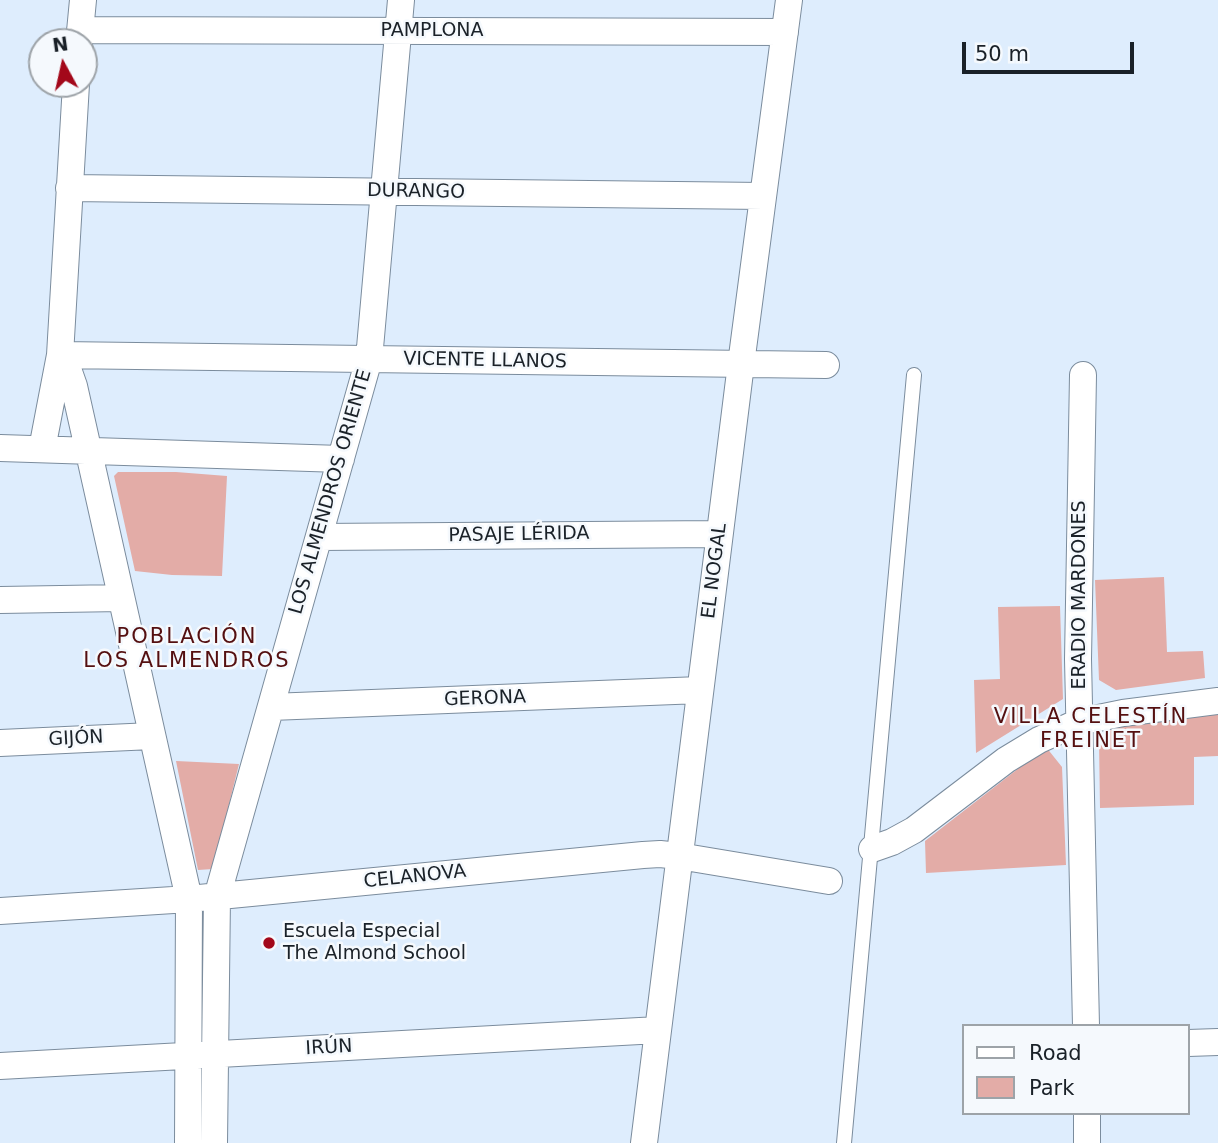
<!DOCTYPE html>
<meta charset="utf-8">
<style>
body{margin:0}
#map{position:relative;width:1218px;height:1143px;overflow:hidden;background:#deedfd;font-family:"DejaVu Sans",sans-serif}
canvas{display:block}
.legend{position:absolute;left:962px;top:1024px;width:228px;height:91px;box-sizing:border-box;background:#f5f9fd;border:2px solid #9da3a8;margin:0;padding:9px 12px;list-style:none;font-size:21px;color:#1a2128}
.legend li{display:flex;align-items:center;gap:14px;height:35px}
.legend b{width:35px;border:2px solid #9da3a8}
.north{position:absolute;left:28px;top:28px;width:70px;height:70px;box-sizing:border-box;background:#f5f9fd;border:2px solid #9da3a8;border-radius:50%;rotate:352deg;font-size:19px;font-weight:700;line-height:28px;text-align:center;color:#1a2128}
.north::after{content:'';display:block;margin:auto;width:24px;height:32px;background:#a3081a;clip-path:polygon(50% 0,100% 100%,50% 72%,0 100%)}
.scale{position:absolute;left:962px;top:42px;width:172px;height:32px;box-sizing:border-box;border:4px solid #1a2128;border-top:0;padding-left:9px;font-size:21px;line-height:24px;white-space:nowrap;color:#1a2128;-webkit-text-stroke:5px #f5f9fd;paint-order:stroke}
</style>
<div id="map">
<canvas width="1218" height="1143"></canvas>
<ul class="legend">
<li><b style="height:9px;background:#fff"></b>Road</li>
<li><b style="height:19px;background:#e3aca7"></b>Park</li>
</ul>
<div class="north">N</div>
<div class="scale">50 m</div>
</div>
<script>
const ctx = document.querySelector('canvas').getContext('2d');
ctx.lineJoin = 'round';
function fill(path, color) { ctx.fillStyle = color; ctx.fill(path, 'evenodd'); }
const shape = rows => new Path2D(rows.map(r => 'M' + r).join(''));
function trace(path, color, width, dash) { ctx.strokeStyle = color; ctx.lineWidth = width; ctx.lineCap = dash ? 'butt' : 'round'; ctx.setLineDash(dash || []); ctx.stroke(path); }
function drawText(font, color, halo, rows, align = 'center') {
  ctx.font = font + ' "DejaVu Sans",sans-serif'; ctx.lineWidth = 5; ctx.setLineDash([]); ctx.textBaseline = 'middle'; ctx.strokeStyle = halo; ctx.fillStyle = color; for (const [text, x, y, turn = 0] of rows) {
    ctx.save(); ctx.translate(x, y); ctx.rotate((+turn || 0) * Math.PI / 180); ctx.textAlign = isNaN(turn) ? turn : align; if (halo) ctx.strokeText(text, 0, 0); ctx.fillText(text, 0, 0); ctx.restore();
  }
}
const green = shape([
 [118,472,176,472,227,476,222,576,172,575,135,571,114,476],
 [1164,577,1167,652,1203,651,1205,678,1116,690,1099,680,1095,580],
 [1060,606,1063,699,976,753,974,680,1000,679,998,607],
 [1218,714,1218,756,1194,757,1194,805,1100,808,1099,742,1108,731,1136,723],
 [1046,747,1062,767,1066,865,926,873,925,841],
 [176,761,239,764,213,869,198,870]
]);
const service = shape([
 [844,1143,914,375]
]);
const minor = shape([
 [80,30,785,32],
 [79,42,83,0],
 [69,188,763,196],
 [60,355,67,366,74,386,189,899,188,1143],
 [60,355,826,365],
 [1083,375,1078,659,1086,1026],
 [0,448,341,459],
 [42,449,60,355,76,84],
 [319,537,719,534],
 [0,600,121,598],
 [271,707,700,690],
 [0,743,152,736],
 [872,849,892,842,914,830,1006,760,1039,740,1079,722,1123,713,1218,701],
 [0,911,189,899,643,855,660,854,679,856,829,881],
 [1188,1043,1218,1042],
 [0,1066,658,1030],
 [1087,1113,1087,1143],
 [214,1143,217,897,369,359,401,0],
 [644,1143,741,364,789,0]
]);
const markers = [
 [269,943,7,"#a3081a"]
];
const streetNames = [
 ["PAMPLONA",432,31],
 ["DURANGO",416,192,1],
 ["VICENTE LLANOS",485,361,1],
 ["LOS ALMENDROS ORIENTE",331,492,-74],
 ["PASAJE LÉRIDA",519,535,-1],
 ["EL NOGAL",715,571,-83],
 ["ERADIO MARDONES",1080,595,-90],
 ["GERONA",485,699,-2],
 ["GIJÓN",76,739,-3],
 ["CELANOVA",415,877,-6],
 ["IRÚN",329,1048,-3]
];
const poiNames = [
 ["Escuela Especial",283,932],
 ["The Almond School",283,954]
];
const neighbourhoodNames = [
 ["POBLACIÓN",187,638],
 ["LOS ALMENDROS",187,662],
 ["VILLA CELESTÍN",1091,718],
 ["FREINET",1091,742]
];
fill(green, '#e3aca7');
trace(service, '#7b8c9d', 16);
trace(minor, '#7b8c9d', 28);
trace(service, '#fff', 14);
trace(minor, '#fff', 26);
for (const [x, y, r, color] of markers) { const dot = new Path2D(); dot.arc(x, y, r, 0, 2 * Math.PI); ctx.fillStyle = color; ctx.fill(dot); trace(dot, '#f5f9fd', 2.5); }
drawText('19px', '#1a2128', '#f5f9fd', streetNames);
drawText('19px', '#1a2128', '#f5f9fd', poiNames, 'left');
ctx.letterSpacing = '2px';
drawText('21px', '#540f10', '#f5f9fd', neighbourhoodNames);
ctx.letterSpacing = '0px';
</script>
